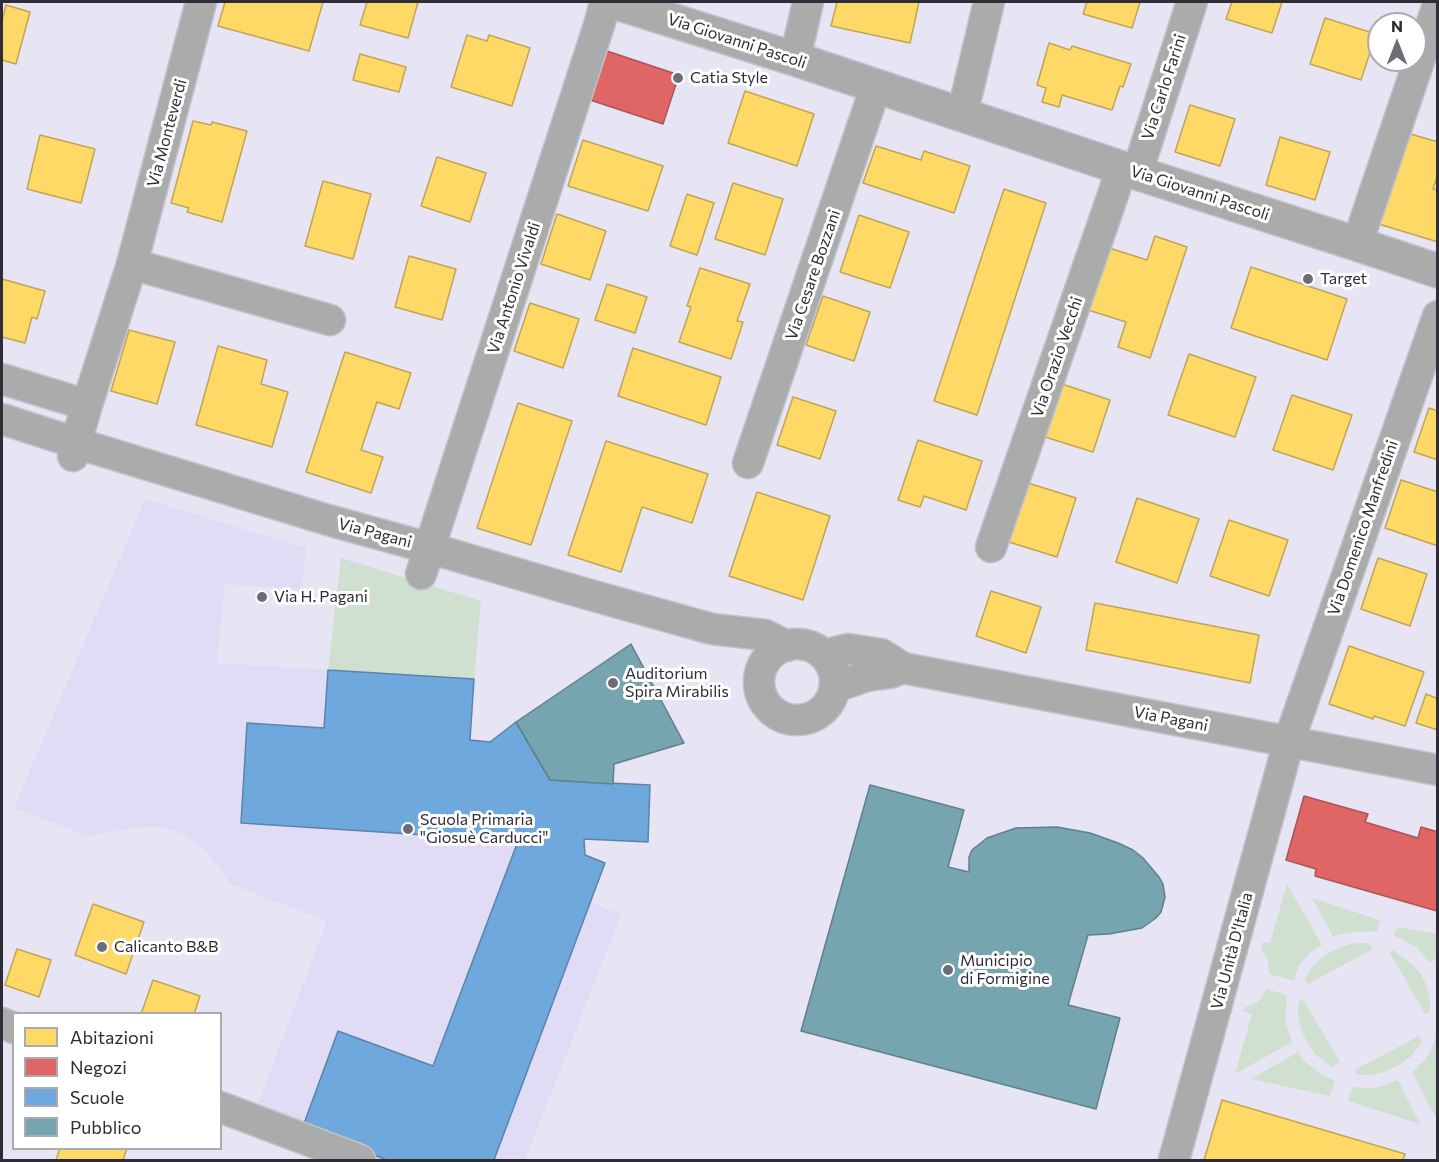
<!DOCTYPE html>
<meta charset="utf-8">
<style>
body{margin:0}
#map{position:relative;width:1439px;height:1162px;overflow:hidden;background:#e7e4f3;font-family:Commissioner,sans-serif}
canvas{display:block}
.frame{position:absolute;inset:0;border:3px solid #2e2c37;pointer-events:none}
.legend{position:absolute;left:12px;top:1012px;width:210px;height:138px;box-sizing:border-box;background:#fff;border:2px solid #ababaf;margin:0;padding:8px 10px;list-style:none;font-size:18px;color:#2e2c37}
.legend li{display:flex;align-items:center;gap:12px;height:30px}
.legend b{width:30px;border:2px solid #ababaf}
.north{position:absolute;left:1367px;top:12px;width:60px;height:60px;box-sizing:border-box;background:#fff;border:2px solid #ababaf;border-radius:50%;rotate:0deg;font-size:16px;font-weight:700;line-height:24px;text-align:center;color:#2e2c37}
.north::after{content:'';display:block;margin:auto;width:21px;height:27px;background:#6f6c79;clip-path:polygon(50% 0,100% 100%,50% 72%,0 100%)}
</style>
<div id="map">
<canvas width="1439" height="1162"></canvas>
<div class="frame"></div>
<ul class="legend">
<li><b style="height:16px;background:#ffd966"></b>Abitazioni</li>
<li><b style="height:16px;background:#e06666"></b>Negozi</li>
<li><b style="height:16px;background:#6fa8dc"></b>Scuole</li>
<li><b style="height:16px;background:#76a5af"></b>Pubblico</li>
</ul>
<div class="north">N</div>
</div>
<script>
const ctx = document.querySelector('canvas').getContext('2d');
ctx.lineJoin = 'round';
function fill(path, color) { ctx.fillStyle = color; ctx.fill(path, 'evenodd'); }
const shape = rows => new Path2D(rows.map(r => 'M' + r).join(''));
function trace(path, color, width, dash) { ctx.strokeStyle = color; ctx.lineWidth = width; ctx.lineCap = dash ? 'butt' : 'round'; ctx.setLineDash(dash || []); ctx.stroke(path); }
function drawText(font, color, halo, rows, align = 'center') {
  ctx.font = font + ' Commissioner,sans-serif'; ctx.lineWidth = 6; ctx.setLineDash([]); ctx.textBaseline = 'middle'; ctx.strokeStyle = halo; ctx.fillStyle = color; for (const [text, x, y, turn = 0] of rows) {
    ctx.save(); ctx.translate(x, y); ctx.rotate((+turn || 0) * Math.PI / 180); ctx.textAlign = isNaN(turn) ? turn : align; if (halo) ctx.strokeText(text, 0, 0); ctx.fillText(text, 0, 0); ctx.restore();
  }
}
const built = shape([
 [145,499,306,548,302,590,225,584,217,663,474,679,471,740,490,741,516,722,648,842,584,840,585,855,605,863,591,902,621,915,525,1160,336,1160,250,1125,327,921,230,884,219,868,204,849,185,835,163,827,139,827,88,836,14,808]
]);
const green = shape([
 [341,558,481,601,474,679,328,670],
 [1287,884,1322,945,1310,953,1299,965,1294,981,1269,974,1268,961,1261,947,1263,942,1270,943],
 [1312,898,1380,920,1377,931,1353,932,1333,936],
 [1397,927,1437,934,1437,958,1430,963,1417,948,1394,935],
 [1356,943,1369,943,1373,949,1308,984,1305,979,1312,967,1322,958,1332,951,1344,946],
 [1393,950,1413,965,1421,975,1427,986,1430,1001,1430,1011,1426,1015,1389,952],
 [1266,989,1287,995,1285,1017,1287,1027,1292,1042,1235,1074,1252,1014,1243,1011,1244,1008,1257,1002,1262,997],
 [1303,999,1340,1062,1332,1067,1316,1055,1307,1043,1301,1029,1298,1015,1298,1002],
 [1436,1035,1438,1035,1437,1120,1412,1072,1425,1060,1434,1044],
 [1419,1036,1422,1042,1411,1056,1399,1065,1385,1072,1371,1075,1357,1075,1355,1070],
 [1298,1052,1303,1060,1319,1073,1335,1081,1330,1096,1251,1079],
 [1398,1080,1420,1124,1348,1101,1353,1086,1361,1088,1376,1088]
]);
const homes = shape([
 [225,2,323,2,309,51,218,26,225,2],
 [367,2,418,2,408,38,360,25,367,2],
 [837,2,919,2,910,43,831,26,837,2],
 [1087,2,1140,2,1132,28,1083,14,1087,2],
 [1232,2,1282,2,1272,33,1226,19,1232,2],
 [6,5,30,12,16,64,2,60,2,21,6,5],
 [1325,18,1376,34,1361,80,1310,64,1325,18],
 [467,35,487,41,489,35,530,48,512,106,451,87,467,35],
 [1049,43,1070,50,1072,46,1131,64,1123,87,1120,86,1112,110,1062,95,1059,107,1042,102,1046,88,1037,85,1049,43],
 [360,54,406,67,399,92,353,80,360,54],
 [745,91,814,114,797,166,728,143,745,91],
 [1190,105,1235,119,1220,166,1175,152,1190,105],
 [193,121,211,125,212,122,247,131,222,222,187,212,189,208,171,203,193,121],
 [1400,131,1438,142,1438,174,1433,189,1438,190,1438,242,1372,222,1400,131],
 [40,135,95,149,81,203,27,189,40,135],
 [1280,137,1330,152,1315,200,1266,185,1280,137],
 [583,140,663,166,648,211,568,186,583,140],
 [876,146,921,160,924,151,970,166,954,213,863,183,876,146],
 [437,157,486,173,470,222,421,206,437,157],
 [323,181,371,194,353,259,305,246,323,181],
 [733,183,783,199,765,255,715,239,733,183],
 [1004,189,1046,203,977,415,934,401,1004,189],
 [687,194,714,203,697,255,670,246,687,194],
 [557,214,606,231,590,280,541,264,557,214],
 [859,215,909,232,890,288,840,272,859,215],
 [1155,236,1187,247,1150,358,1118,347,1126,322,1088,310,1109,248,1147,260,1155,236],
 [409,256,456,269,442,320,395,307,409,256],
 [1251,267,1347,299,1327,360,1231,328,1251,267],
 [700,268,750,284,737,321,743,322,731,359,679,342,691,307,687,306,700,268],
 [2,279,45,291,37,319,32,317,25,343,2,337,2,279],
 [607,284,647,297,635,333,595,320,607,284],
 [823,296,870,312,854,361,806,345,823,296],
 [530,303,579,319,563,368,514,351,530,303],
 [129,330,175,342,157,404,111,391,129,330],
 [218,346,267,360,261,384,288,392,272,447,196,425,218,346],
 [633,348,721,377,706,425,618,396,633,348],
 [345,352,411,373,399,409,377,402,361,450,383,457,371,493,306,472,345,352],
 [1189,354,1256,377,1235,437,1168,415,1189,354],
 [1062,384,1110,400,1093,452,1045,437,1062,384],
 [1292,395,1352,415,1333,470,1273,450,1292,395],
 [793,397,836,411,820,459,777,445,793,397],
 [518,403,572,421,531,545,477,528,518,403],
 [1429,408,1438,411,1438,460,1414,452,1429,408],
 [918,440,982,461,966,510,924,496,920,507,898,500,918,440],
 [606,441,708,474,692,523,642,507,621,572,568,555,606,441],
 [1401,480,1438,492,1438,546,1385,528,1401,480],
 [1028,483,1076,498,1057,557,1009,542,1028,483],
 [757,492,830,516,803,600,729,576,757,492],
 [1137,498,1199,519,1177,583,1116,562,1137,498],
 [1229,520,1288,540,1269,596,1210,576,1229,520],
 [1378,558,1427,574,1410,626,1361,609,1378,558],
 [991,591,1041,607,1026,653,976,636,991,591],
 [1095,603,1259,635,1250,683,1086,650,1095,603],
 [1349,646,1424,672,1405,726,1374,716,1373,719,1329,704,1349,646],
 [1426,694,1436,698,1438,694,1438,730,1416,723,1426,694],
 [93,904,144,922,126,974,75,955,93,904],
 [17,949,51,960,39,997,5,985,17,949],
 [153,980,200,996,194,1014,141,1014,153,980],
 [1222,1100,1405,1154,1403,1160,1204,1160,1222,1100],
 [60,1148,127,1148,123,1160,56,1160,60,1148]
]);
const shops = shape([
 [601,49,679,75,663,124,584,98,601,49],
 [1304,796,1368,814,1365,822,1418,838,1421,827,1438,832,1437,911,1315,876,1316,869,1286,860,1304,796]
]);
const schools = shape([
 [328,670,474,679,470,740,490,742,516,722,550,780,650,785,648,842,584,839,585,855,605,863,494,1160,387,1160,302,1129,338,1031,433,1066,518,841,241,823,247,723,324,728,328,670]
]);
const public = shape([
 [631,644,684,743,614,764,613,784,550,780,516,722,631,644],
 [870,785,964,810,948,867,969,872,969,857,972,850,987,838,1016,828,1057,827,1090,833,1118,843,1133,850,1143,858,1159,877,1163,884,1165,897,1161,912,1156,918,1142,928,1109,934,1088,935,1068,1005,1120,1018,1096,1109,801,1031,870,785]
]);
const minor = shape([
 [201,2,132,264,87,405,76,443,328,520,429,548,587,594,712,629,765,635,787,646],
 [795,59,808,2],
 [962,115,989,2],
 [1137,173,1192,2],
 [1357,244,1438,5],
 [132,264,330,320],
 [2,379,87,405],
 [2,419,76,443,73,456],
 [748,463,876,86],
 [991,547,1115,189,1120,167],
 [421,574,600,22,605,2],
 '759 682a38 38 0 1 1 76 0a38 38 0 1 1-76 0Z',
 [824,655,848,649,881,654,903,668,1438,770],
 [835,687,867,676,890,673,903,668],
 [2,1023,14,1028],
 [220,1107,360,1160],
 [1174,1160,1289,741,1438,316]
]);
const tertiary = shape([
 [614,2,795,59,1137,173,1357,244,1438,271]
]);
const markers = [
 [678,78,6,"#6f6c79"],
 [1308,279,6,"#6f6c79"],
 [262,597,6,"#6f6c79"],
 [613,683,6,"#6f6c79"],
 [408,829,6,"#6f6c79"],
 [102,947,6,"#6f6c79"],
 [948,970,6,"#6f6c79"]
];
const streetNames = [
 ["Via Giovanni Pascoli",737,41,18],
 ["Via Carlo Farini",1164,87,-72],
 ["Via Monteverdi",167,133,-75],
 ["Via Giovanni Pascoli",1200,193,18],
 ["Via Cesare Bozzani",813,275,-71],
 ["Via Antonio Vivaldi",514,288,-72],
 ["Via Orazio Vecchi",1057,357,-71],
 ["Via Domenico Manfredini",1363,528,-71],
 ["Via Pagani",375,533,15],
 ["Via Pagani",1171,719,11],
 ["Via Unità D'Italia",1232,951,-75]
];
const poiNames = [
 ["Catia Style",690,78],
 ["Target",1320,279],
 ["Via H. Pagani",274,597],
 ["Auditorium",625,674],
 ["Spira Mirabilis",625,692],
 ["Scuola Primaria",420,820],
 ["\"Giosuè Carducci\"",420,838],
 ["Calicanto B&B",114,947],
 ["Municipio",960,961],
 ["di Formigine",960,979]
];
fill(built, '#e1dcf6');
fill(green, '#d0e0d0');
fill(homes, '#ffd966');
trace(homes, '#c0a558', 1.5);
fill(shops, '#e06666');
trace(shops, '#ab5558', 1.5);
fill(schools, '#6fa8dc');
trace(schools, '#5c83aa', 1.5);
fill(public, '#76a5af');
trace(public, '#60818b', 1.5);
trace(minor, '#c3c1cc', 33);
trace(tertiary, '#c3c1cc', 36);
trace(minor, '#aaacab', 30);
trace(tertiary, '#aaacab', 33);
for (const [x, y, r, color] of markers) { const dot = new Path2D(); dot.arc(x, y, r, 0, 2 * Math.PI); ctx.fillStyle = color; ctx.fill(dot); trace(dot, '#fff', 2); }
drawText('16px', '#2e2c37', '#fff', streetNames);
drawText('16px', '#2e2c37', '#fff', poiNames, 'left');
</script>
